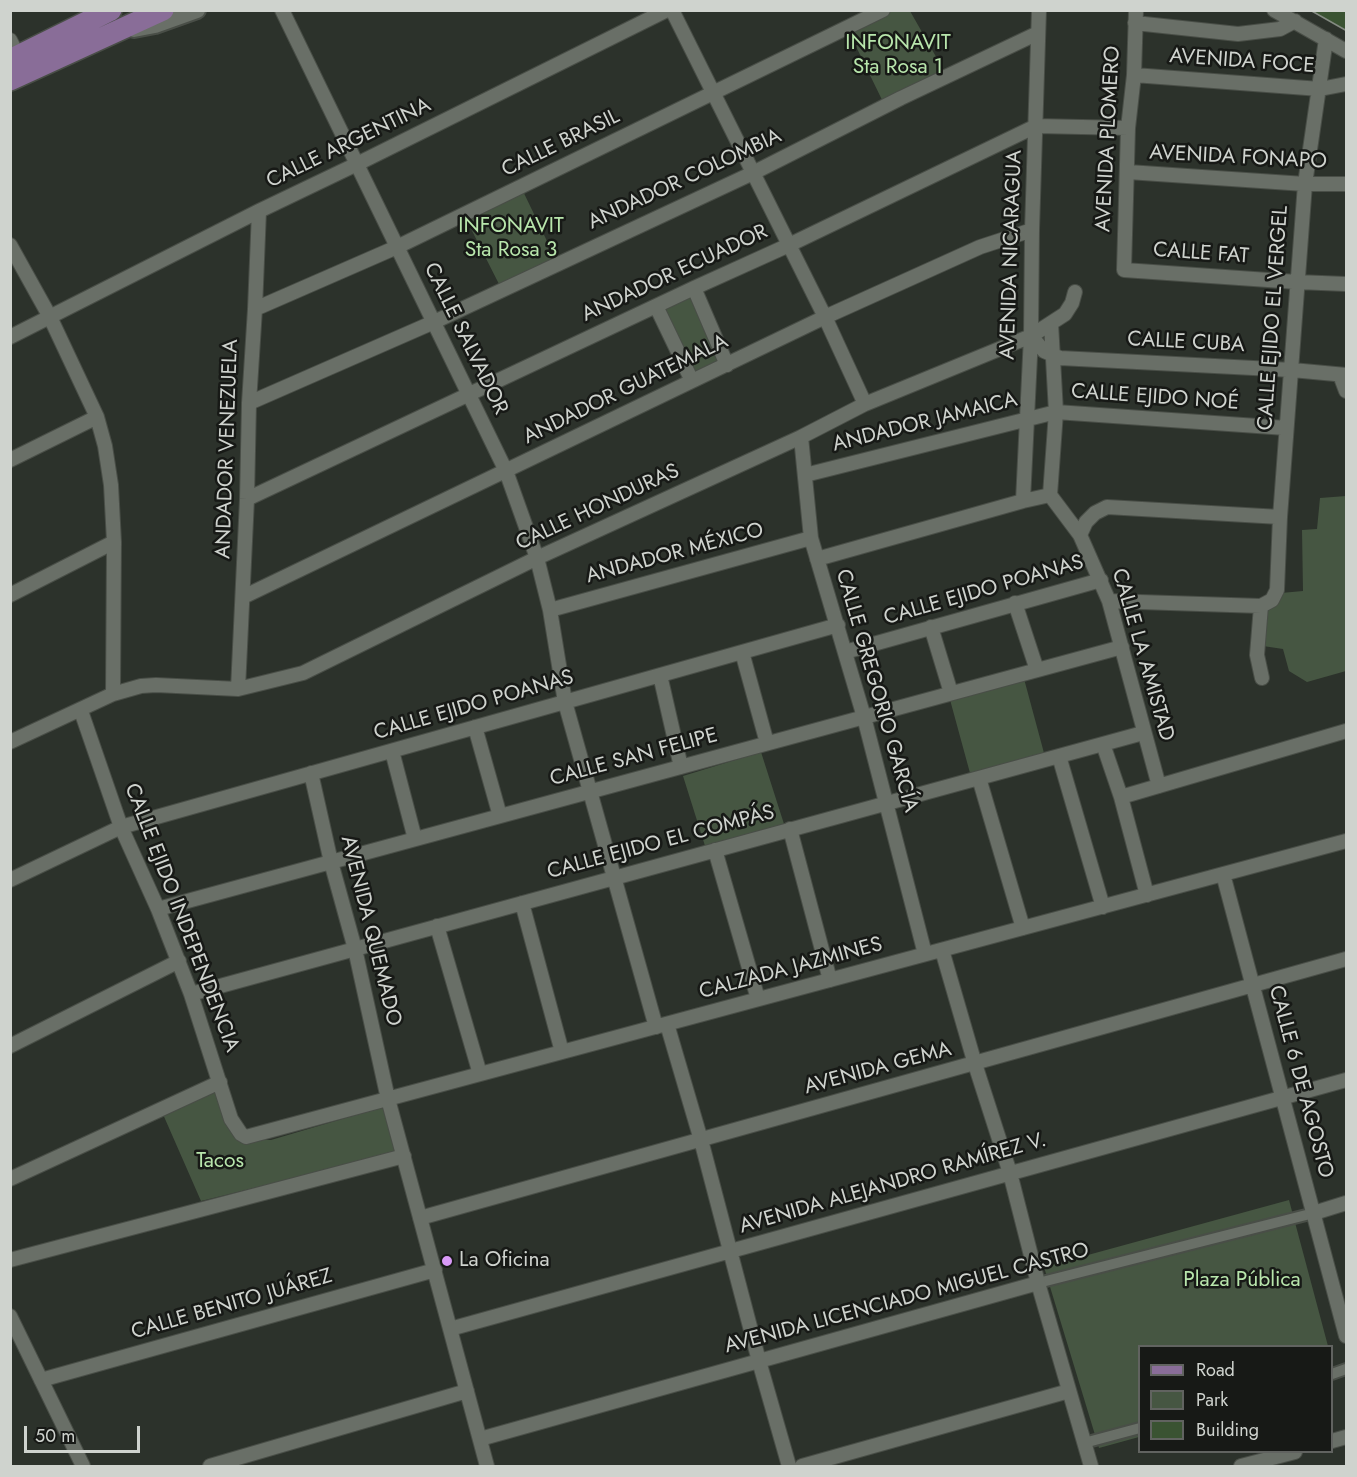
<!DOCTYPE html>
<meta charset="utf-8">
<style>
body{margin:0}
#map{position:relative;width:1357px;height:1477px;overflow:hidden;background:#2c322b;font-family:Jost,sans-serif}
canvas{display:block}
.frame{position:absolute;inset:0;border:12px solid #cfd3ce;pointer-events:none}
.legend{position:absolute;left:1138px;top:1345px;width:195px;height:108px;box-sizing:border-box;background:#171916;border:2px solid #616360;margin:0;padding:8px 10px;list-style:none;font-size:18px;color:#cfd3ce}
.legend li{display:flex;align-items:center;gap:12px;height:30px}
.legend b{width:30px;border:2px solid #616360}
.scale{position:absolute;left:24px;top:1426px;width:116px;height:27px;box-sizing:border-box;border:3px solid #cfd3ce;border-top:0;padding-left:8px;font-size:18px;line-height:21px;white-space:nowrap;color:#cfd3ce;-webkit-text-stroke:4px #171916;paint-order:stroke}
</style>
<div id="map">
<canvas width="1357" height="1477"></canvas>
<div class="frame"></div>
<ul class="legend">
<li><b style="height:8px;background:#896d98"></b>Road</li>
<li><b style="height:16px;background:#465642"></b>Park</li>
<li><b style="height:16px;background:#3a5332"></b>Building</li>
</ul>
<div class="scale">50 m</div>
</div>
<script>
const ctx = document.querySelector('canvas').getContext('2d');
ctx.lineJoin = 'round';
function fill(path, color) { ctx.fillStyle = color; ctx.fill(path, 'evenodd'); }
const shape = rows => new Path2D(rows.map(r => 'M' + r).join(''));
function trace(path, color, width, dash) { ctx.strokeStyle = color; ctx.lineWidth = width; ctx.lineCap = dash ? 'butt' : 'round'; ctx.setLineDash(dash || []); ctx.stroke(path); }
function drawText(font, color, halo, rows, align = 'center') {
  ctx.font = font + ' Jost,sans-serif'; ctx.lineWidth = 5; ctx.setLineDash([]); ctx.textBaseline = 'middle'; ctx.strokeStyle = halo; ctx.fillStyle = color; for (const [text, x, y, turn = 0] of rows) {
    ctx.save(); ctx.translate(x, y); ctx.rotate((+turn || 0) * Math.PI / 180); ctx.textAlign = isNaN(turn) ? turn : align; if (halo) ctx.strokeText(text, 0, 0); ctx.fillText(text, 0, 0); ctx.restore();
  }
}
const green = shape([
 [883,11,910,11,947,76,885,106,847,28],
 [521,187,558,264,502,290,464,215],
 [694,288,727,365,692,381,656,306],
 [1346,496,1346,671,1307,682,1289,671,1283,649,1263,646,1268,610,1277,604,1281,593,1303,591,1302,530,1317,529,1320,498],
 [1023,675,1044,753,970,773,949,696],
 [761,752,784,824,706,849,683,776],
 [219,1085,245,1140,271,1140,386,1106,397,1153,201,1201,162,1112],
 [1289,1200,1328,1346,1140,1346,1139,1437,1099,1448,1044,1267]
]);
const building = shape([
 [1310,10,1347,10,1347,31,1310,10]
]);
const pedestrian = shape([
 [1038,1283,1314,1213],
 [1332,1374,1346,1369],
 [1084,1443,1140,1428]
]);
const minor = shape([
 [282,10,506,471,537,558,550,610,565,702,656,1027],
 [672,10,825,317,865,404],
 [1136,10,1134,75,1128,128,1124,270,1297,282,1346,284],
 [1274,10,1346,51],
 [1135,23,1238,34,1280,29,1295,21],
 [10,40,18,56],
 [1134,75,1320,89,1346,84],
 [1128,172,1305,184,1346,184],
 [10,245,50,317,97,417,105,446,111,485,114,542,113,694],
 [694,288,727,365],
 [656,306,692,381],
 [255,309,397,247,883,10],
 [1031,336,1044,351,1060,358,1292,370,1346,375],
 [10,337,259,211,357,164,667,10],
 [1340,375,1346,391],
 [249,403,434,322,753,173,901,98,1038,33],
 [801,437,811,538,864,717,925,954],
 [10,460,97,417],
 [805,475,1056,412,1286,428],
 [1050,495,1080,535,1109,601,1159,786],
 [1050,495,1056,412,1051,323],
 [247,499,694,288,789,245,1036,126,1128,128],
 [1023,501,1031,336,1032,230,1039,10],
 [1080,535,1086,522,1095,513,1107,507,1280,517],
 [817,559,1023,501,1050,495],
 [10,595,114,542],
 [243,597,825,317,980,247,1032,230],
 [1109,601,1261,606,1272,600,1277,590,1280,517,1305,184,1326,39],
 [1015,603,1037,670],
 [1261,606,1257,655,1262,678],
 [550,610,811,538],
 [931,627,951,693],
 [742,652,767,743],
 [845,652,1101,580],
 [660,675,681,767],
 [238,689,247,499,249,403,255,309,259,211],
 [81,711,121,827,158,909,191,994,231,1119,241,1134,246,1137,1346,841],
 [475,727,500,816],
 [10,742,113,694,141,686,156,685,238,689,303,673,537,558,801,437,865,404,1031,336,1065,314,1072,303,1075,292],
 [1103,744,1121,797,1147,895],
 [392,751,415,839],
 [1059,756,1103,907],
 [311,773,331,862,355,949,388,1099,487,1466],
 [979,778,1023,928],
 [1121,797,1346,731],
 [790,829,830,980],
 [715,850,758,999],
 [1223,874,1346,1336],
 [10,880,121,827,838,625],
 [522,903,562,1052],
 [158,909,1122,647],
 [437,926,480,1074],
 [942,950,975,1064,1010,1173,1038,1283,1091,1466],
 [191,994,1143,733],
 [667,1024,701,1140,759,1361,789,1466],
 [10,1046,179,961],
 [10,1179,220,1082],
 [1314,1213,1346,1203],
 [420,1218,1346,959],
 [10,1260,404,1156],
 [10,1316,83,1466],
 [450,1329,1346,1080],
 [41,1380,435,1270],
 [480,1439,1038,1283],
 [1332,1441,1346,1437],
 [210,1466,467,1391],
 [802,1466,1069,1391],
 [1241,1466,1295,1452]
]);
const tertiary = shape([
 [134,29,155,25,197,10]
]);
const primary = shape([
 [10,60,111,10],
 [10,80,163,10]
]);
const markers = [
 [447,1261,6,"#d99af7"]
];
const parkNames = [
 ["INFONAVIT",898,44],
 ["Sta Rosa 1",898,68],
 ["INFONAVIT",511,227],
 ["Sta Rosa 3",511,251],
 ["Tacos",220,1162],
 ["Plaza Pública",1242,1281]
];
const streetNames = [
 ["AVENIDA FOCE",1242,62,4],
 ["AVENIDA PLOMERO",1109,139,-87],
 ["CALLE ARGENTINA",349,144,-26],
 ["CALLE BRASIL",561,144,-26],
 ["AVENIDA FONAPO",1238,158,3],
 ["ANDADOR COLOMBIA",685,180,-25],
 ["CALLE FAT",1201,254,4],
 ["AVENIDA NICARAGUA",1012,255,-88],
 ["ANDADOR ECUADOR",675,274,-25],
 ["CALLE EJIDO EL VERGEL",1274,318,-86],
 ["CALLE SALVADOR",465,339,64],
 ["CALLE CUBA",1186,343,3],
 ["ANDADOR GUATEMALA",626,390,-26],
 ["CALLE EJIDO NOÉ",1155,398,4],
 ["ANDADOR JAMAICA",925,423,-14],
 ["ANDADOR VENEZUELA",228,449,-88],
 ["CALLE HONDURAS",598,508,-25],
 ["ANDADOR MÉXICO",675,554,-15],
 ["CALLE EJIDO POANAS",984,591,-16],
 ["CALLE LA AMISTAD",1142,655,74],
 ["CALLE GREGORIO GARCÍA",876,691,74],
 ["CALLE EJIDO POANAS",474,706,-16],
 ["CALLE SAN FELIPE",634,758,-15],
 ["CALLE EJIDO EL COMPÁS",661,843,-15],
 ["CALLE EJIDO INDEPENDENCIA",181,918,69],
 ["AVENIDA QUEMADO",370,931,76],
 ["CALZADA JAZMINES",791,969,-15],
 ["AVENIDA GEMA",878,1069,-15],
 ["CALLE 6 DE AGOSTO",1300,1082,75],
 ["AVENIDA ALEJANDRO RAMÍREZ V.",893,1184,-16],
 ["AVENIDA LICENCIADO MIGUEL CASTRO",907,1299,-15],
 ["CALLE BENITO JUÁREZ",232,1305,-16]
];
const poiNames = [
 ["La Oficina",459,1261]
];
fill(green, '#465642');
fill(building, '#3a5332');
trace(building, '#848b82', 1.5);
trace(pedestrian, '#494e47', 14);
trace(minor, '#494e47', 16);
trace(tertiary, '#494e47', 20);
trace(primary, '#494e47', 24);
trace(pedestrian, '#696f67', 10);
trace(minor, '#696f67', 14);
trace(tertiary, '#696f67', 16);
trace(primary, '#896d98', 21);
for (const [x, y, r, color] of markers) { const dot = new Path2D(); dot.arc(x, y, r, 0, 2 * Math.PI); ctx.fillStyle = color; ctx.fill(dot); trace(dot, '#171916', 2); }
drawText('21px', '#b8e6ac', '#171916', parkNames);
drawText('21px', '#cfd3ce', '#171916', streetNames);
drawText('21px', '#cfd3ce', '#171916', poiNames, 'left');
</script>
